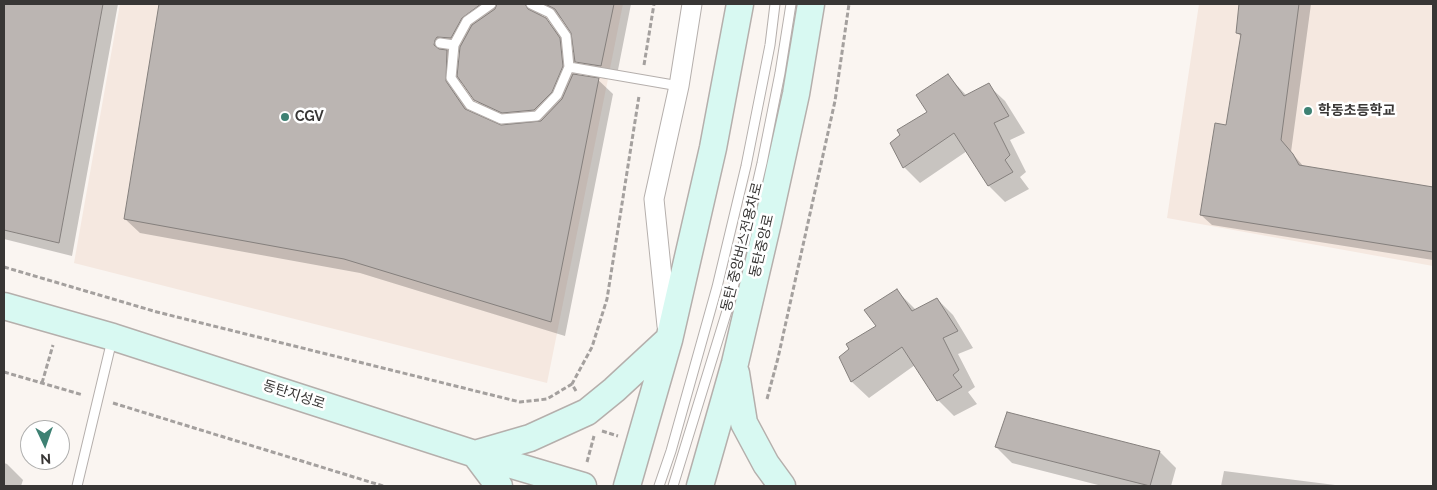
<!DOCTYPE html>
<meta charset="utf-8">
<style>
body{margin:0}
#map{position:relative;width:1437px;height:490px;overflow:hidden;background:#faf5f1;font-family:Raleway,sans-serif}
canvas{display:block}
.frame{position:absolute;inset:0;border:5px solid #383635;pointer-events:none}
.north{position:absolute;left:20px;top:420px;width:50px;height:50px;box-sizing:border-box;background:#fff;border:1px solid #afafae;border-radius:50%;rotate:177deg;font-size:14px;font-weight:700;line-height:20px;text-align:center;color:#383635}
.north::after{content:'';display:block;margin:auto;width:18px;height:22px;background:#3e8173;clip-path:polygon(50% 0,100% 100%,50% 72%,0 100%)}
</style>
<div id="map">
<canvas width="1437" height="490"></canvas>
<div class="frame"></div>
<div class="north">N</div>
</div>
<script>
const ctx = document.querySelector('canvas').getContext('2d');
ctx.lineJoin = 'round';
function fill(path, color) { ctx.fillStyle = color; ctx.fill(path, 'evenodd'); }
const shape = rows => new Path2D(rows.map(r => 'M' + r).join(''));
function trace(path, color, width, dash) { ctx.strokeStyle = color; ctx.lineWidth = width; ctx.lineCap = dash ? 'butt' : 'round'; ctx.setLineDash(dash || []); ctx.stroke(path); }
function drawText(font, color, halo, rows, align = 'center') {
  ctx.font = font + ' Raleway,"Noto Sans KR",sans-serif'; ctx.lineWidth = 5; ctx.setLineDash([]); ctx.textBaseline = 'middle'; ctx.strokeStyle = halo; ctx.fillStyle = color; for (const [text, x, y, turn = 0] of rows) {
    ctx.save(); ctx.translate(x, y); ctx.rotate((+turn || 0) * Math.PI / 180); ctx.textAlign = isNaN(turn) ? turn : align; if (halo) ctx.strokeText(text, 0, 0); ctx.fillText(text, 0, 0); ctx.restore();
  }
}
const built = shape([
 [120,4,623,4,547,383,74,263],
 [1199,4,1433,4,1433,266,1167,218]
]);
const shadow = shape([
 [4,4,118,4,72,256,4,239],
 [160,4,631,4,616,80,595,77,613,94,565,336,360,273,140,233,125,219],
 [543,13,550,13,564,20,573,32,575,56,560,34,545,19,540,16],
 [453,51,461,52,460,65,450,55],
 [575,60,594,79,576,76],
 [461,79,475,99,490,115,513,125,499,126,471,113,460,97],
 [1240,4,1311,4,1291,152,1304,167,1433,188,1433,260,1212,225,1201,215,1227,126,1242,37,1237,33],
 [948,76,967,96,988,85,1005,101,1025,133,1010,140,1026,172,1020,177,1029,189,1005,202,989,186,967,151,920,183,904,167,929,112],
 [897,291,916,310,937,299,953,315,973,348,958,354,975,387,968,392,977,404,954,416,938,400,915,365,869,398,852,382,840,358,878,326],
 [1008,414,1160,452,1176,468,1171,486,1102,486,1012,463,996,447],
 [4,463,7,464,23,480,21,486,4,486],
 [1224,471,1343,486,1221,486]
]);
const building = shape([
 [4,4,103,4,59,243,4,230,4,4],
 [159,4,481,4,462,18,451,38,437,37,435,40,434,45,439,49,447,50,446,81,465,109,501,125,541,121,562,99,573,74,599,78,551,322,344,259,124,219,159,4],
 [497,4,525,4,528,9,546,18,560,38,563,66,552,92,534,110,502,113,474,100,457,76,460,47,472,25,495,9,497,4],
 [545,4,614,4,601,66,575,62,571,33,555,9,545,4],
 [1239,4,1299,4,1281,140,1293,154,1299,165,1433,187,1433,252,1200,215,1215,123,1226,125,1241,34,1236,33,1239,4],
 [948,74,964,96,989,83,1009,116,994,123,1010,155,1005,160,1013,172,988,186,954,133,903,168,890,143,900,135,897,130,927,112,916,95,948,74],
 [897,289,912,311,937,298,958,331,943,338,959,370,953,375,962,387,937,401,902,347,851,382,839,357,849,349,846,344,876,326,864,310,897,289],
 [1007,412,1160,451,1150,486,995,447,1007,412]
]);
const path = shape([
 [644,65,654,4],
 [4,267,157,312,520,402,547,399,572,384],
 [4,372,83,395],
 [42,383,53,345],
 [576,391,572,384,592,347,607,299,639,96],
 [767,399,778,358,835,101,849,4],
 [113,403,383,486],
 [602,431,618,436],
 [587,462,594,436]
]);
const lane = shape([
 [491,4,467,21,454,45,451,78,470,105,501,119,537,116,557,95,569,67,566,36,550,13,531,4],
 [440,43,454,45],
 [569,67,679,86],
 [77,486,112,340],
 [659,486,671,451,717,287,746,166,770,45,775,4],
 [673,486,730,301,762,163,780,73,791,4]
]);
const street = shape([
 [667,326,654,199,679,86,692,4]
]);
const secondary = shape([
 [4,306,113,337,475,454,583,486],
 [736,373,744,423,766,464,782,486],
 [499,486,475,454,530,438,587,412,614,390,668,340],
 [627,486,669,340,713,148,740,4],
 [700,486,735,363,768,222,796,94,811,4]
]);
const markers = [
 [1308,111,5,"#3e8173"],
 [285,117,5,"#3e8173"]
];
const poiNames = [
 ["학동초등학교",1318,111],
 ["CGV",295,117]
];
const streetNames = [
 ["동탄중앙로",762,246,-77],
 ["동탄 중앙버스전용차로",742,247,-76],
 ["동탄지성로",294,395,18]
];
fill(built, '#f5e8e0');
fill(shadow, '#0003');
fill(building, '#bbb5b2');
trace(building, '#85807d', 1);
trace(lane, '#b5afac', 11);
trace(street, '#b5afac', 21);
trace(secondary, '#b5afac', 29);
trace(path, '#a4a09e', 3, [5, 2.5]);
trace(lane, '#fff', 9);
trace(street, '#fff', 19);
trace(secondary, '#d8f9f2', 26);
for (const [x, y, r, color] of markers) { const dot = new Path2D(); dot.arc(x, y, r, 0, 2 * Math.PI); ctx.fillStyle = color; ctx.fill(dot); trace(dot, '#fff', 2); }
drawText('bold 14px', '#383635', '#fff', poiNames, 'left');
drawText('14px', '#383635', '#fff', streetNames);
</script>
